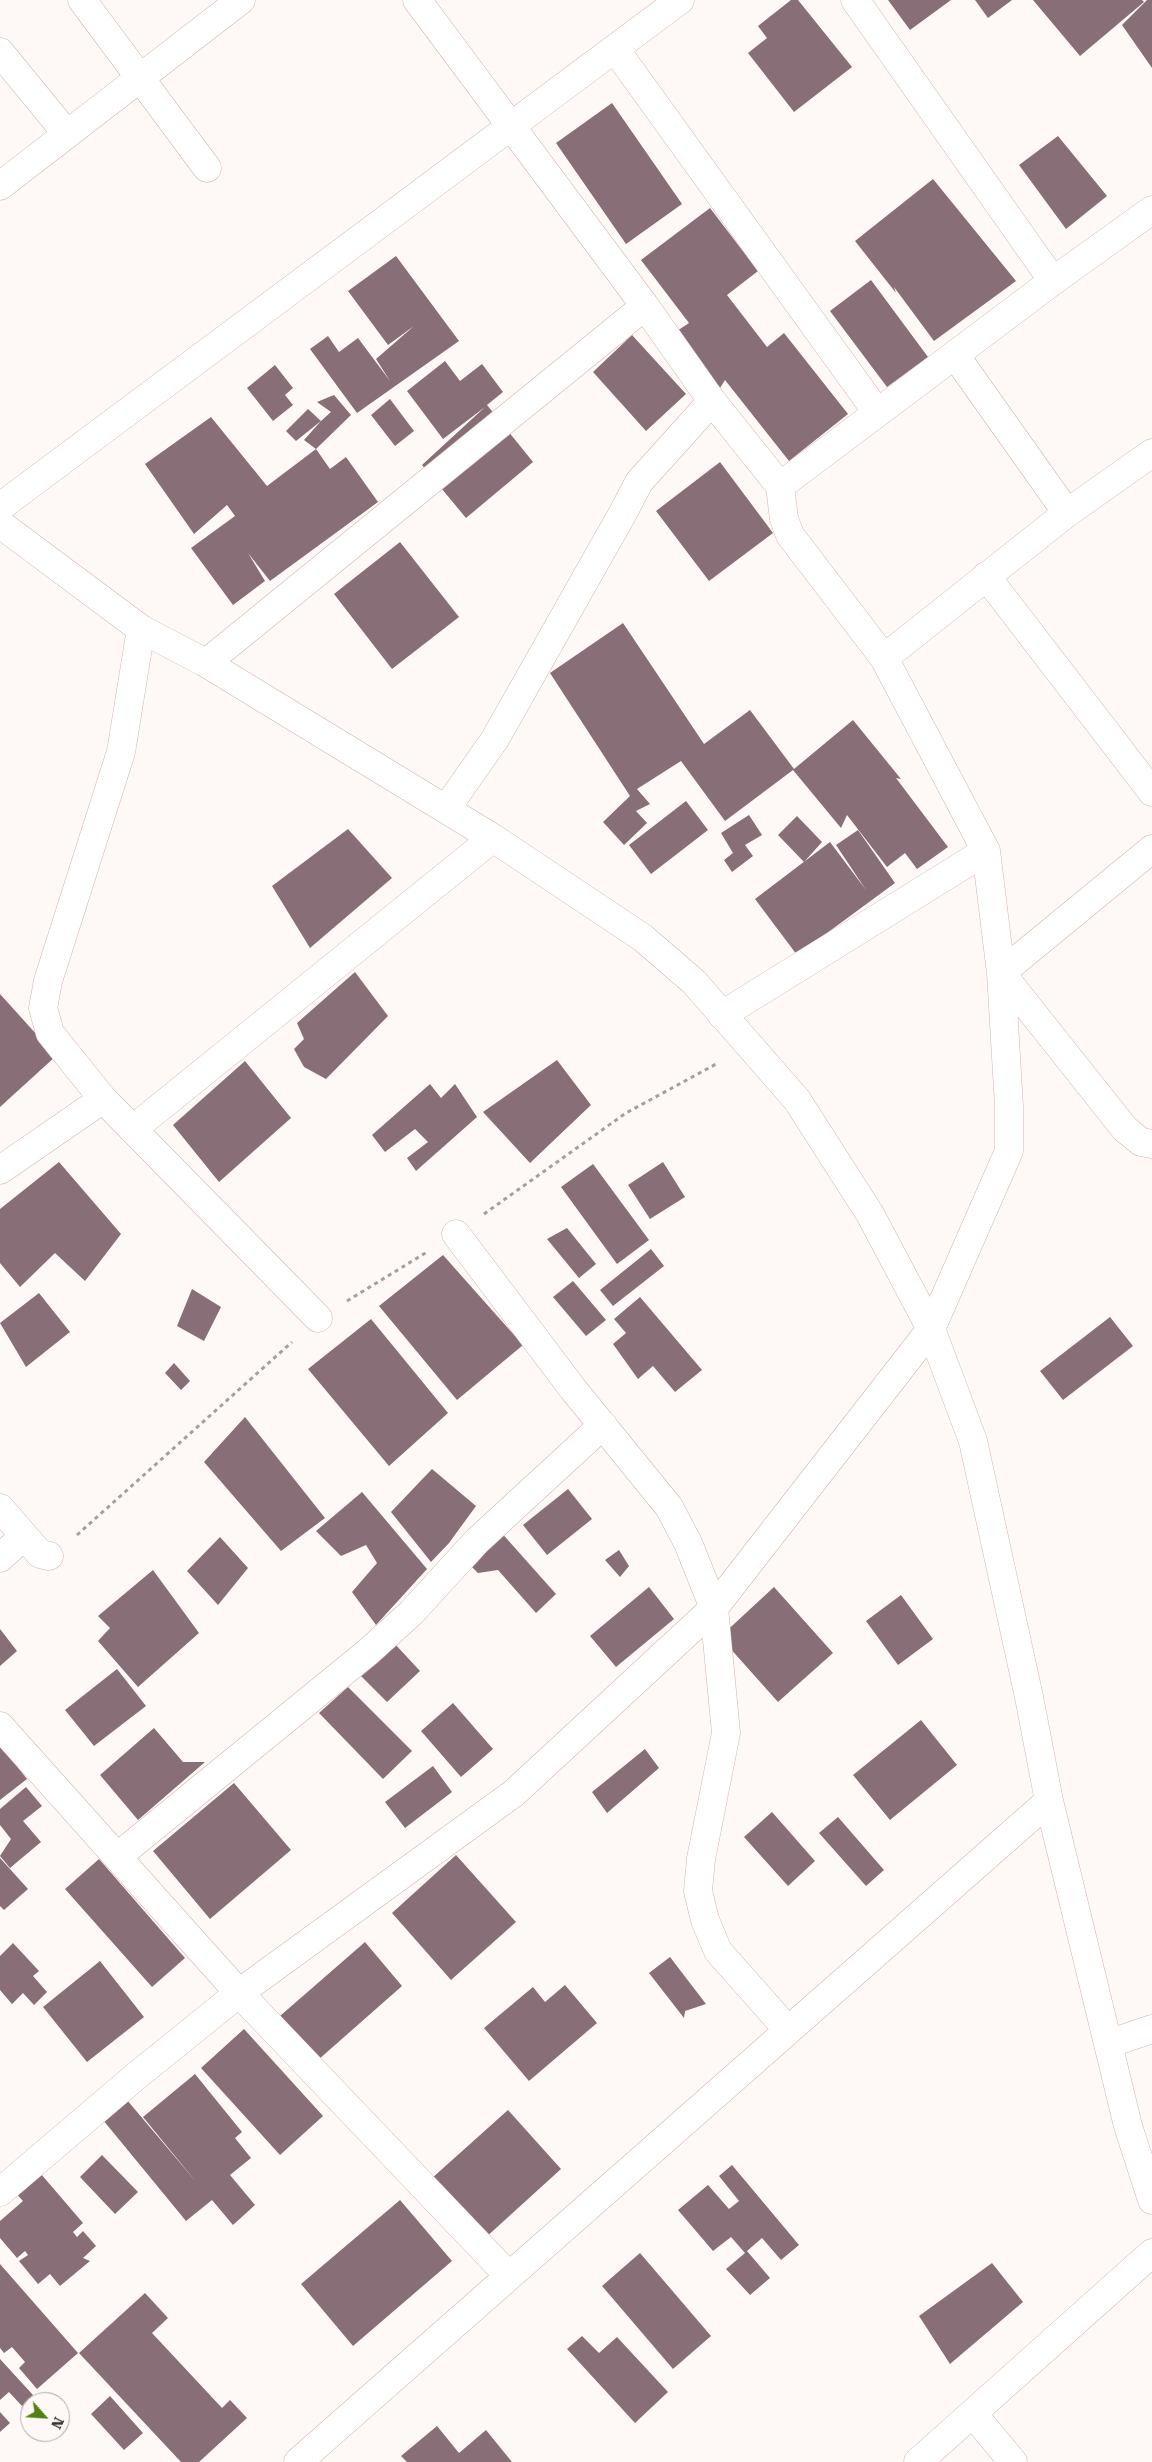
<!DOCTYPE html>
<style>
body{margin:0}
#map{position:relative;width:1152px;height:2462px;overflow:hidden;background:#fef8f6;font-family:"Roboto Serif",serif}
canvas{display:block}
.north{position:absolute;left:20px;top:2392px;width:50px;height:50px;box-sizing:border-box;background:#fef8f6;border:1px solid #afa7a4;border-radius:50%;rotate:116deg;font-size:14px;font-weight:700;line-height:20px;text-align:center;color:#392e2a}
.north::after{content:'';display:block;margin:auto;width:18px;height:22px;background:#508113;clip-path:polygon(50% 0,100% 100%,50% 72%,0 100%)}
</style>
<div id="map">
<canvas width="1152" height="2462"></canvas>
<div class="north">N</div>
</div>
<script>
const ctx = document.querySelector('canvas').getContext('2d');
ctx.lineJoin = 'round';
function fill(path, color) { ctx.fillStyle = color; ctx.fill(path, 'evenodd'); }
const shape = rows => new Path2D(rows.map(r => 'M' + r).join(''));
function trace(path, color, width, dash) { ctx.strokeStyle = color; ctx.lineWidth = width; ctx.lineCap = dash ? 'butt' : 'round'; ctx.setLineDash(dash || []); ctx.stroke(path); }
const building = shape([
 [791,0,798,0,852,67,794,112,748,53,767,38,758,26],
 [888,0,951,0,910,30],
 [975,0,1012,0,988,18],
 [1033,0,1142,0,1144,2,1080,56],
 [1147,0,1152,0,1152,68,1122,25],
 [612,103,682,204,626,244,556,143],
 [1058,136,1107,196,1066,229,1019,165],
 [933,179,1016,281,934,341,894,287,896,293,855,241],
 [710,208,758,271,727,295,767,347,784,333,848,414,789,461,725,380,720,388,677,331,689,323,641,260],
 [396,256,459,341,357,413,310,349,328,336,339,352,358,338,390,381,376,359,414,326,388,345,348,291],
 [871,280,928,357,887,387,830,311],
 [632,335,686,394,646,431,593,372],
 [445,361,460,381,482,364,503,392,487,405,533,462,466,518,422,465,485,407,443,439,407,391],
 [275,365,293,388,285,395,293,405,273,421,247,388],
 [334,395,351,415,316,449,330,469,346,457,378,502,270,581,248,553,265,581,233,605,191,548,235,516,227,505,194,534,145,464,211,417,267,486,316,449,304,440,321,421,296,441,286,431,308,409,321,421,331,412,317,402],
 [390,399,414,431,395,446,371,415],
 [720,462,773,533,709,581,656,511],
 [400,542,459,617,392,669,334,594],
 [623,623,704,744,750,710,794,769,853,720,901,779,896,778,948,847,917,869,905,853,887,867,847,815,841,828,793,770,725,821,681,761,637,789,650,804,636,811,647,823,624,845,603,822,630,796,550,673],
 [686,801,708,830,651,874,629,845],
 [749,815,762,835,745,845,753,856,732,872,724,860,733,853,721,833],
 [797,816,822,842,804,862,778,835],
 [348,829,392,878,310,948,272,886],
 [858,830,895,883,797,955,755,899,830,842,866,890,836,845],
 [355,972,388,1016,326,1079,304,1067,294,1049,304,1039,297,1023],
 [0,994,56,1056,0,1107],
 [557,1060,591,1105,530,1163,483,1112],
 [245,1061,291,1118,219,1182,173,1125],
 [430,1084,441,1098,455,1084,477,1117,416,1171,407,1158,428,1142,415,1129,385,1152,372,1135],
 [59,1162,121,1234,85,1281,55,1253,20,1287,0,1263,0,1209],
 [663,1162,685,1197,650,1219,628,1185],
 [593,1164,649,1240,617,1264,561,1187],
 [567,1228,596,1264,579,1278,547,1239],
 [651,1249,664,1266,613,1306,600,1290],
 [443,1255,523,1345,457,1400,379,1306],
 [573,1281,606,1320,586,1336,553,1297],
 [192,1289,221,1307,204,1341,177,1326],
 [39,1293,70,1332,26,1367,0,1323],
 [640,1297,702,1370,675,1392,653,1366,638,1379,613,1344,626,1333,614,1319],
 [1110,1317,1133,1346,1063,1400,1040,1371],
 [371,1319,448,1413,389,1466,308,1369],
 [174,1363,190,1381,181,1390,165,1373],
 [245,1417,325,1518,281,1551,204,1462],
 [432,1469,476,1506,449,1543,431,1562,391,1512],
 [568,1489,592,1519,547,1555,523,1525],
 [362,1492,427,1569,376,1625,352,1592,377,1563,366,1545,341,1556,316,1531],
 [499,1530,556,1594,536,1613,498,1570,478,1573,466,1561],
 [220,1537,248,1568,218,1605,187,1571],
 [619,1550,629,1566,620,1577,605,1560],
 [153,1570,199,1633,138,1687,98,1641,110,1628,98,1616],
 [649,1587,674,1619,616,1667,590,1636],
 [774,1587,833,1653,778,1702,720,1637],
 [901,1595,933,1639,898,1665,866,1621],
 [0,1629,17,1651,0,1666],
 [394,1643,420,1671,387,1702,361,1676],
 [117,1669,146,1706,94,1746,65,1710],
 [348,1687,412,1751,383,1779,319,1713],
 [453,1703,493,1749,461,1777,421,1731],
 [921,1720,957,1765,890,1820,853,1775],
 [154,1728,183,1762,205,1762,138,1820,100,1775],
 [0,1745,27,1779,0,1800],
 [645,1749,659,1768,607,1813,592,1792],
 [433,1766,452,1792,405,1828,385,1802],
 [234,1783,291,1850,210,1919,153,1851],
 [26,1787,42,1806,23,1821,41,1842,10,1868,0,1856,11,1839,0,1825,0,1809],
 [772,1812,815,1861,788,1886,744,1837],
 [838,1817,884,1870,866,1886,819,1833],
 [456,1855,516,1922,451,1980,392,1913],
 [0,1858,28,1889,4,1910,0,1906],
 [99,1859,185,1958,152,1987,65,1889],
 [365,1942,402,1986,318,2060,280,2016],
 [13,1943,39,1971,33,1976,47,1992,34,2005,23,1993,12,2004,0,1990,0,1956],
 [670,1957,706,2004,685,2011,684,2018,649,1973],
 [100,1961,144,2017,87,2062,43,2007],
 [565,1985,597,2023,529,2081,484,2028,533,1987,545,2002],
 [244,2029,323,2116,280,2155,201,2068],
 [195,2074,242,2132,235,2138,251,2158,230,2175,255,2205,233,2225,212,2200,186,2221,103,2120,127,2100,197,2183,143,2117],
 [508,2110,561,2169,484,2239,431,2179],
 [102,2155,138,2192,115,2214,80,2177],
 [732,2165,799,2245,781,2260,762,2238,747,2251,770,2278,750,2295,726,2269,745,2253,731,2237,713,2251,678,2210,708,2185,729,2209,739,2201,719,2176],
 [35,2167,83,2223,73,2232,77,2237,83,2231,96,2246,83,2258,90,2261,60,2286,50,2274,38,2284,19,2261,28,2255,25,2251,17,2258,0,2238,0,2221,23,2201,11,2188],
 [400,2200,452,2261,353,2346,301,2284],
 [640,2253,711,2336,673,2369,602,2286],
 [992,2263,1023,2302,950,2364,919,2316],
 [0,2264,78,2353,37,2389,19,2368,25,2362,12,2347,4,2353,0,2348],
 [145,2293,168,2318,152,2333,222,2408,230,2400,247,2418,199,2462,181,2462,79,2353],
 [582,2336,599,2353,617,2337,668,2392,635,2423,567,2349],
 [0,2359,33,2395,22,2406,9,2392,0,2400],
 [110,2396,143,2433,124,2450,91,2414],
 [0,2412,10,2423,0,2432],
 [437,2426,459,2453,486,2430,512,2462,407,2462,401,2456]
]);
const path = shape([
 [484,1214,626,1113,718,1063],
 [347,1301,427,1252],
 [77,1535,292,1342]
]);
const minor = shape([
 [82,0,207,168],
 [417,0,645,306,712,401,780,486],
 [855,0,1053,281],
 [615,49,877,412],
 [0,52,67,134],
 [0,186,241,0],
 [955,355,1067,513],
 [0,524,141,629,206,663,493,838,643,938,694,982,797,1100,870,1214,931,1329,973,1441,1029,1697,1049,1801,1128,2126,1152,2200],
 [986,576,1152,792],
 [141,629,121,752,48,981,43,1008,50,1033,103,1099,318,1318],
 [884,658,1067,513,1152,453],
 [206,663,645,306],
 [446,809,495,739,624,511,639,482,712,401],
 [1152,849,1001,973,1125,1129,1141,1142,1152,1144],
 [722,1015,986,851],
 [133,1129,493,838],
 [0,1170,103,1099],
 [456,1234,573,1389,669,1507,688,1543,714,1608,726,1733,701,1859,698,1891,705,1920,718,1951,788,2030],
 [0,1508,40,1554,49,1556],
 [0,1558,23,1537],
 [0,1726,239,1993,508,2275],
 [117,1857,368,1652,411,1613,477,1541,603,1425],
 [1108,2044,1152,2029],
 [0,2192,135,2077,239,1993,514,1793,714,1608,931,1329,1009,1151,1009,1107,1001,973,986,851,884,658,790,535,784,519,780,486,1053,281,1152,210],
 [973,2414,1013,2462],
 [298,2462,1049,1801],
 [918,2462,1152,2253]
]);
const tertiary = shape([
 [0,507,680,0]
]);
fill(building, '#886e77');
trace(minor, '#d2b6ad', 29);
trace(tertiary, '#d2b6ad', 29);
trace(path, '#a79f9c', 3, [4, 4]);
trace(minor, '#fff', 28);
trace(tertiary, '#fff', 28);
</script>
